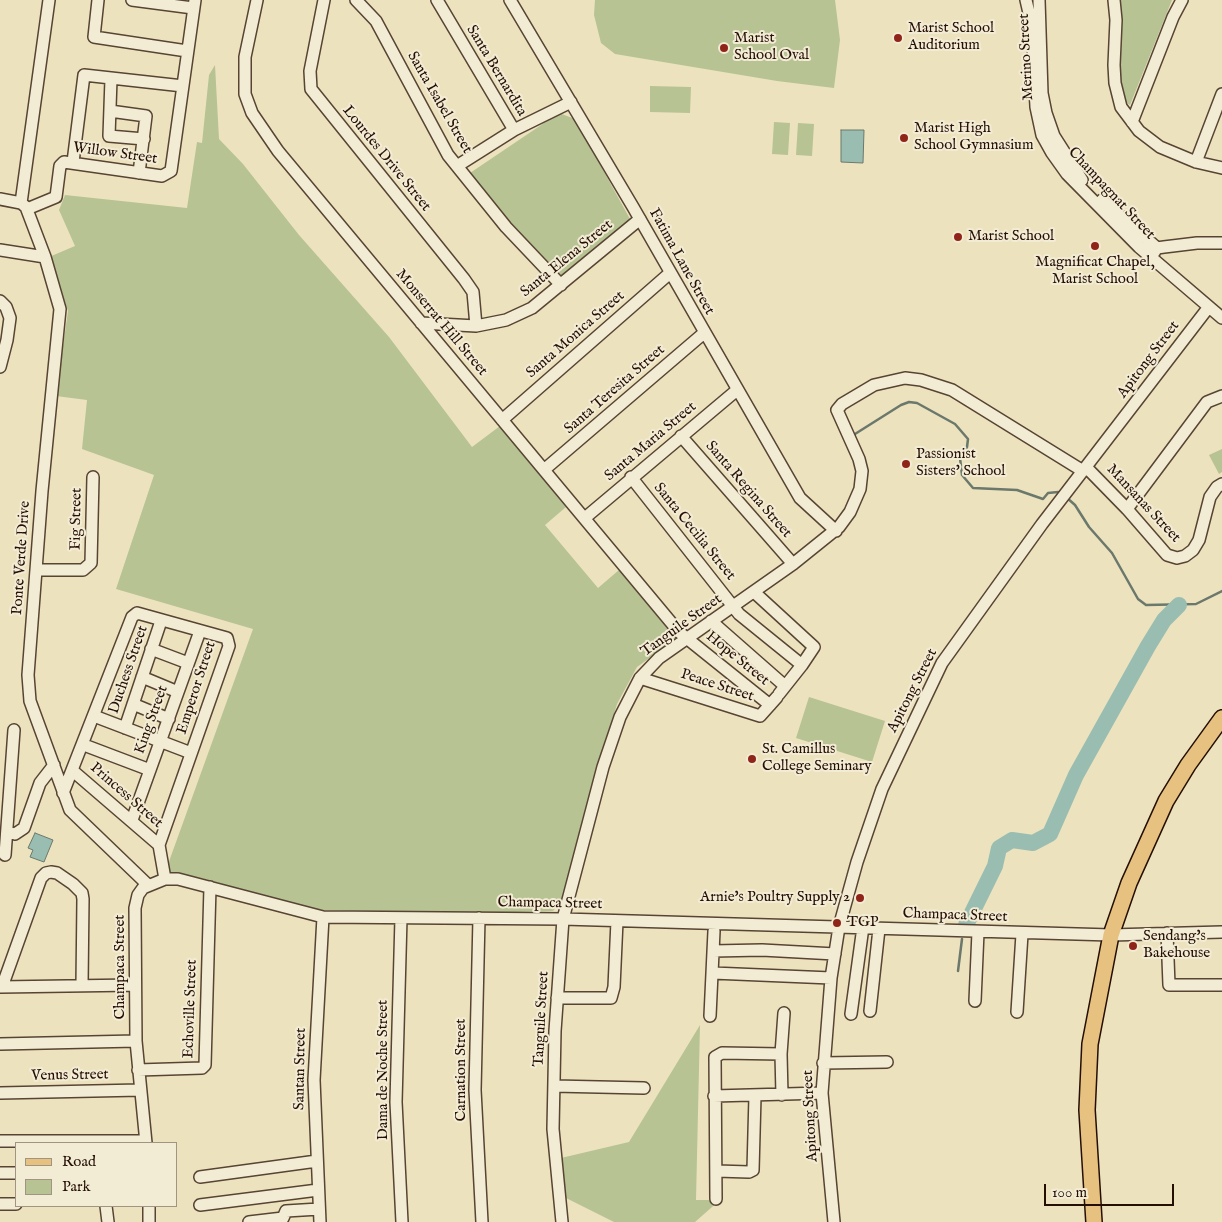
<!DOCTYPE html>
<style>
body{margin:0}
#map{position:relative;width:1222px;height:1222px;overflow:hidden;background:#ede2be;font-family:"IM FELL English",serif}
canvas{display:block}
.legend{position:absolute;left:15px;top:1142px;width:162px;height:65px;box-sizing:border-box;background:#f3ecd5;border:1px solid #a19482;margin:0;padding:6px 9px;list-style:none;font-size:15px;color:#250f05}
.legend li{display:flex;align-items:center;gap:10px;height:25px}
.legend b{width:25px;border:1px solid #a19482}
.scale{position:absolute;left:1044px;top:1184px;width:130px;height:22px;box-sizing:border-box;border:2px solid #250f05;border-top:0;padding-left:6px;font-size:15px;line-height:18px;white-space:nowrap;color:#250f05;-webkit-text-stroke:4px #f3ecd5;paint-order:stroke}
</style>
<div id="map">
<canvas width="1222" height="1222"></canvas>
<ul class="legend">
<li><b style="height:6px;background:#e6c17f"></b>Road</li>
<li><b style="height:14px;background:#b7c393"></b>Park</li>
</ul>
<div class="scale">100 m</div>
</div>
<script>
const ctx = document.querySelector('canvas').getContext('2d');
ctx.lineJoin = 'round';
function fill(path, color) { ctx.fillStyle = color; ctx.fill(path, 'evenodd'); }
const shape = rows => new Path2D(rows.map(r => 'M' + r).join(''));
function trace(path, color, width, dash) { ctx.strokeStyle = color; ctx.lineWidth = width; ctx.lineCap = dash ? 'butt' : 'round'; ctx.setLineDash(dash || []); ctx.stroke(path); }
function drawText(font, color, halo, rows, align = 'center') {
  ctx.font = font + ' "IM FELL English",serif'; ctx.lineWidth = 4; ctx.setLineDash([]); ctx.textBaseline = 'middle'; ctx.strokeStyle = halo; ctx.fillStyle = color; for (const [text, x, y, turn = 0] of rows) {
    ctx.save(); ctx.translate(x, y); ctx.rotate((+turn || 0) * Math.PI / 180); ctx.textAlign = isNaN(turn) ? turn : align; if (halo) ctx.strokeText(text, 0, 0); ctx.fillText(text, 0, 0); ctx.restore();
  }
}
const green = shape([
 [595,0,835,0,840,40,834,88,777,81,615,54,601,43,594,15],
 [1118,0,1172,0,1130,105,1125,102,1118,64],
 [215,65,219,139,243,164,299,235,389,337,472,447,500,426,566,507,545,525,598,588,619,570,676,639,637,667,617,704,578,836,563,899,553,911,480,913,318,910,201,878,168,875,167,867,253,629,116,589,154,475,82,449,87,400,56,396,68,311,49,257,75,246,59,210,65,195,187,208,197,142,202,143,209,75],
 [650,86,691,87,690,113,650,112],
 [559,113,575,119,630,219,562,276,494,205,470,173],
 [774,122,790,123,788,155,772,154],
 [798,123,814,124,812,156,796,155],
 [1222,449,1222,472,1219,474,1209,455],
 [809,697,885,721,872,762,796,738],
 [700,1025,696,1200,720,1200,695,1222,614,1222,564,1197,561,1158,629,1142]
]);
const water = shape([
 [841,130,864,130,863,163,841,162,841,130],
 [35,833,53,840,44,862,30,857,33,850,28,848,35,833]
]);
const stream = shape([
 [855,434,901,405,909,402,917,403,955,424,968,439,967,447,960,458,962,475,973,488,1017,490,1043,499,1048,493,1058,492,1061,494],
 [1066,497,1075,505,1089,527,1112,553,1138,599,1146,605,1196,604,1222,591],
 [958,971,962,939]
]);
const river = shape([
 [966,925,995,866,999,848,1012,840,1033,843,1050,834,1076,775,1148,646,1164,620,1179,605]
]);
const minor = shape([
 [98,0,94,37,187,51],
 [132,0,193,8],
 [257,0,245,57,245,94,252,113,278,151,679,632,770,705],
 [324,0,310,71,311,89,464,279,473,292,476,326],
 [356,0,376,21,448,155,506,227,561,285],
 [437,0,514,130],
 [510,0,633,207,800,498,836,531],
 [1026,0,1032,26,1036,107,1042,135,1052,153,1067,174,1139,247,1222,318],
 [1039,0,1042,93,1046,113,1054,136,1082,180],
 [1114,0,1116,20,1114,65,1115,83,1121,107,1139,131,1160,147,1196,162,1222,168],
 [111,79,109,136,144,139],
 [110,111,146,116,139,173],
 [1132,122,1173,17,1182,0],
 [73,162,84,75,183,86],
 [1196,162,1222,94],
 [457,166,514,130,571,102],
 [0,199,21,203,26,207,45,257,60,309,42,491,28,675,30,701,70,810,147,884],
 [1102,200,1157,248],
 [21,203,49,0],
 [27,209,56,197,60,166,64,162,162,176,171,171,195,0],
 [0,250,45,257],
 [1153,254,1157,248,1164,247,1197,243,1222,243],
 [0,301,6,307,10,318,7,340,0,367],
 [421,323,476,326,506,320,532,308,640,219],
 [502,420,670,273],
 [681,436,793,564],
 [1086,467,1127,509,1167,555,1177,558,1185,556,1193,550,1199,540,1210,497,1217,487,1222,484],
 [545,469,704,333],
 [631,477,739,614,802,665],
 [1127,509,1207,402,1222,396],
 [586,517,737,390],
 [36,570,83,570,91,563,93,477],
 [754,592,814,647,802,665,779,694],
 [711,621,785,686],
 [151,649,188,663],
 [142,677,178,692],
 [640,678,760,716,777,697],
 [133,704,169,719],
 [94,716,191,753],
 [125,728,161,621],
 [84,745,150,770],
 [73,771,159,845],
 [63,793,132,617,137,613,227,638,229,646,159,845,165,879],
 [132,820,200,631],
 [7,832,15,834,24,828,40,783,54,765],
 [5,855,14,730],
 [401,918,396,1102,402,1222],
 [479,918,475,1090,482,1222],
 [1167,933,1169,985,1222,985],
 [713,951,762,950,835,954],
 [713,973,831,978],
 [0,987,135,985],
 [2,987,41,878,46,873,51,872,57,873,73,884,82,893,83,899,82,985],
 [557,998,611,998,614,987,617,921],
 [975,1001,978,932],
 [870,1011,879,929],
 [1017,1012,1022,934],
 [851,1014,863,927],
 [710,1016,714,931],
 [0,1044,136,1041],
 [823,1063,887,1062],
 [138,1070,202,1068,205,1065,210,887],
 [554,1086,644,1088],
 [0,1093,140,1090],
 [782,1095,781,1054,784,1013],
 [714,1096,822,1093],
 [0,1141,145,1141],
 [146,1143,136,1041,135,908,138,895,143,888,165,879,178,879,323,917,563,919,1111,935,1222,932],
 [717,1171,749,1172,753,1170,755,1096],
 [0,1173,16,1173],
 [200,1177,317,1161],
 [716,1199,715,1057,722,1053,781,1054],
 [0,1204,16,1204],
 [200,1205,318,1190],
 [106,1206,108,1222],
 [149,1222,149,1206],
 [249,1222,283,1218,286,1211,319,1209],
 [320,1222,314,1080,323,917],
 [562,1222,553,1129,555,1031,563,919,603,767,620,717,640,678,659,658,793,564,839,527,850,512,860,489,862,471,859,459,837,410,842,404,874,385,905,378,921,380,952,390,1083,471],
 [834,1222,822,1093,831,978,839,927,857,862,882,789,942,663,1042,524,1208,308]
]);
const major = shape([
 [1094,1222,1087,1110,1090,1044,1111,935,1129,883,1166,801,1188,765,1222,718]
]);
const markers = [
 [898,38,5,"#8f2418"],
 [724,48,5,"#8f2418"],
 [904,138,5,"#8f2418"],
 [958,237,5,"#8f2418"],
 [1095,246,5,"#8f2418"],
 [906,464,5,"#8f2418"],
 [752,759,5,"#8f2418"],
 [860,898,5,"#8f2418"],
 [837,923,5,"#8f2418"],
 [1133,946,5,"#8f2418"]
];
const poiNames = [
 ["Marist School",908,29],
 ["Auditorium",908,46],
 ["Marist",734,39],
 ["School Oval",734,56],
 ["Marist High",914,129],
 ["School Gymnasium",914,146],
 ["Marist School",968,237],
 ["Magnificat Chapel,",1095,263,"center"],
 ["Marist School",1095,280,"center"],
 ["Passionist",916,455],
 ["Sisters' School",916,472],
 ["St. Camillus",762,750],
 ["College Seminary",762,767],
 ["Arnie's Poultry Supply 2",850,898,"right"],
 ["TGP",847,923],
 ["Sendang's",1143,937],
 ["Bakehouse",1143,954]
];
const streetNames = [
 ["Merino Street",1027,57,-93],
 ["Santa Bernardita",496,71,59],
 ["Santa Isabel Street",439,103,60],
 ["Willow Street",115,154,8],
 ["Lourdes Drive Street",386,159,51],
 ["Champagnat Street",1111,194,47],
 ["Santa Elena Street",567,259,-39],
 ["Fatima Lane Street",681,262,61],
 ["Monserrat Hill Street",441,323,50],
 ["Santa Monica Street",576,335,-41],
 ["Apitong Street",1149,360,-53],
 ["Santa Teresita Street",615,390,-41],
 ["Santa Maria Street",651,442,-40],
 ["Santa Regina Street",748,490,49],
 ["Mansanas Street",1143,504,47],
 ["Fig Street",77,519,-89],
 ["Santa Cecilia Street",694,532,51],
 ["Ponte Verde Drive",22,558,-86],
 ["Tanguile Street",682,626,-36],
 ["Hope Street",737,659,39],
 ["Duchess Street",129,670,-71],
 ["Peace Street",717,686,18],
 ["Emperor Street",197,688,-72],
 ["Apitong Street",913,691,-63],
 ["King Street",152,720,-70],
 ["Princess Street",126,796,41],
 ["Champaca Street",550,904,1],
 ["Champaca Street",955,916,2],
 ["Champaca Street",121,967,-90],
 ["Echoville Street",191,1009,-88],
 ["Tanguile Street",542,1019,-87],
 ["Santan Street",301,1069,-89],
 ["Dama de Noche Street",384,1070,-90],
 ["Carnation Street",462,1070,-90],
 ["Venus Street",70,1076,-1],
 ["Apitong Street",811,1116,-93]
];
fill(green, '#b7c393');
fill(water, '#99beb1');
trace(water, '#6b786c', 1);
trace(stream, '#6b786c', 2.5);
trace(river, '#99beb1', 16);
trace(minor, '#574433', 14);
trace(major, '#250f05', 18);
trace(minor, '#f3ecd5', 11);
trace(major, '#e6c17f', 15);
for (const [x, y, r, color] of markers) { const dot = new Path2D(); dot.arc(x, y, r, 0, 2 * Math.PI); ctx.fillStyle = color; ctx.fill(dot); trace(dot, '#f3ecd5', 2); }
drawText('15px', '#250f05', '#f3ecd5', poiNames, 'left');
drawText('15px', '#250f05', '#f3ecd5', streetNames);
</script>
